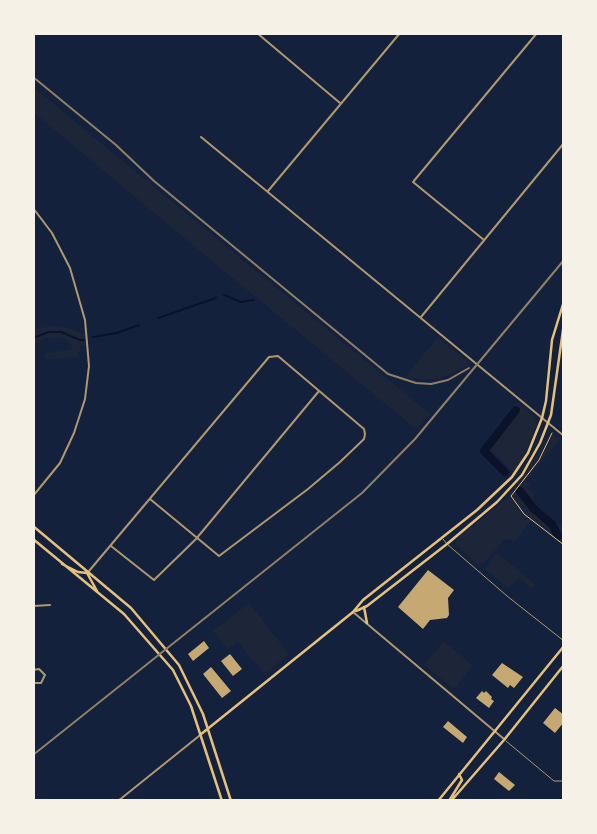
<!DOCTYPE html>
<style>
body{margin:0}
#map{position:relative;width:597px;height:834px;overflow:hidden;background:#14213d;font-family:"Nunito Sans",sans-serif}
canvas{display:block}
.frame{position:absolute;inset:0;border:35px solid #f6f1e7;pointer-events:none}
</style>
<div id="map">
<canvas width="597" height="834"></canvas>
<div class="frame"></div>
</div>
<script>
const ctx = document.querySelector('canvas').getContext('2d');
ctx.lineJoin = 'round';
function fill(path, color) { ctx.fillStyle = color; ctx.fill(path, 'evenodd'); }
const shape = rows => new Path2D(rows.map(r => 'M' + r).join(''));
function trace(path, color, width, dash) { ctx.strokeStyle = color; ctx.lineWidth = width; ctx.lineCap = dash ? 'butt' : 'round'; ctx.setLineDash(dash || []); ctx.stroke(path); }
const green = shape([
 [33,87,430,414,416,429,201,252,33,112],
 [54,326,70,329,84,334,85,345,80,348,78,357,45,359,47,353,71,350,72,346,67,340,60,338,46,338,33,345,33,329],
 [438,337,469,363,467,366,439,379,427,380,405,377],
 [517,403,535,418,537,424,524,455,513,472,490,450,519,412,513,407],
 [553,434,559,440,526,481,531,485,528,488,535,494,532,497,535,499,534,502,523,488,516,493,524,504,549,528,555,538,563,535,558,526,564,524,564,544,555,539,521,510,512,496,540,460],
 [548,435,545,447,531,470,510,496,519,510,531,521,514,542,509,539,504,540,484,563,477,564,456,545,457,538,509,497,510,493,528,470],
 [497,553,535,584,532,588,519,578,508,588,485,569],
 [249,603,289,654,264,675,257,663,255,663,238,642,228,650,213,631],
 [444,641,473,666,454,689,424,665]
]);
const stream = shape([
 [224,295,241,302,254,300],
 [158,318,216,298],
 [93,337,117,333,139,325],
 [33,338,49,332,61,332,80,340,84,340]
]);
const river = shape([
 [505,472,484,451,516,410],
 [520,491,534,509,552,524,558,536]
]);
const building = shape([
 [428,570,454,590,448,598,449,615,447,618,430,620,423,629,398,607],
 [204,641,209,648,193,661,188,654],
 [230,654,242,669,233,676,221,661],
 [502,663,523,677,514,688,510,685,508,688,492,675],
 [211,667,231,691,222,698,203,674],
 [482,691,484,693,486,691,492,697,491,699,494,701,489,708,476,698],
 [555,708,564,715,564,722,555,733,543,723],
 [448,721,467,737,463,743,443,727],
 [499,772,515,785,509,791,494,779]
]);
const path = shape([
 [552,433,539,460,511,496,524,514,564,545]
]);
const service = shape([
 [443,539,447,544,507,596,564,641],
 [506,741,554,781,564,781]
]);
const minor = shape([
 [257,33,340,103],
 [201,137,564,436],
 [268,191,400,33],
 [33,208,52,233,70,268,85,320,89,366,85,399,74,433,60,463,33,496],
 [484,240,413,182,537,33],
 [421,317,564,143],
 [111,546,154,580,196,539,319,391],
 [89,571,269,357,278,356,364,429,365,434,364,439,340,462,308,489,219,556,150,499],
 [33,606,50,605],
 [353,612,504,739],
 [33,670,39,669,45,675,41,683,33,683],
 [118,801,199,736]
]);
const secondary = shape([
 [33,526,131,608,179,665,203,714,231,801],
 [33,539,124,614,173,670,191,706,222,801],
 [62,564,78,572,87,573],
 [87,573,97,591],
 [364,607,367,623],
 [356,611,367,606,447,544,497,502,522,475,540,443,551,415,564,323],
 [200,735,353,612,363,600,477,510,512,477,528,453,542,418,546,401,552,340,564,301]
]);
const primary = shape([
 [438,801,564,646],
 [449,801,462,780,459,774],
 [451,801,504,740,564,665]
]);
const rail = shape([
 [33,77,116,145,154,181,388,374,416,383,431,384,448,380,469,368],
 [33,755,362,493,415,439,564,260]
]);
fill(green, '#1d2539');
trace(stream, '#0b132b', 2);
trace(river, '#0b132b', 8);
fill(building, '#c6a872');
trace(path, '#e5c07b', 1);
trace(service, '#b1986c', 1);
trace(minor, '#b1986c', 2);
trace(secondary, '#e5c07b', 2.5);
trace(primary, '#e5c07b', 2.5);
trace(rail, '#918062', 2);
</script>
